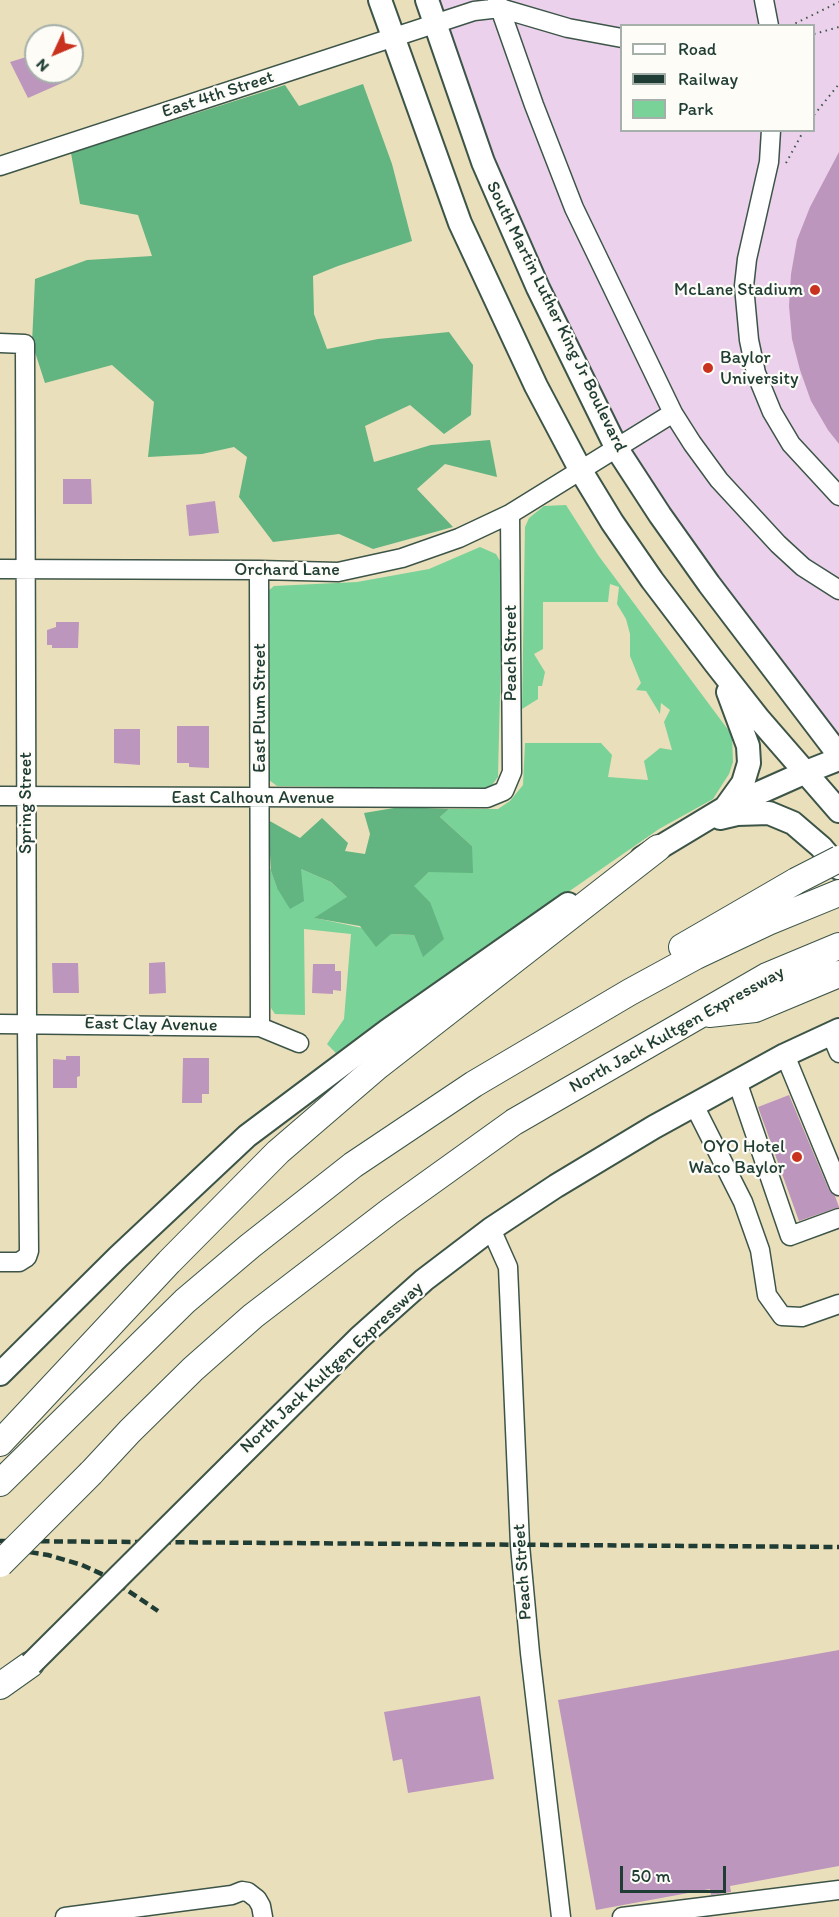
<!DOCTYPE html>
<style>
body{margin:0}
#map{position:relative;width:839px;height:1917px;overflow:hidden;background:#eadfbb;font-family:Itim,sans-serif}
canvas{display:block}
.legend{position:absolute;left:620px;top:24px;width:195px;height:108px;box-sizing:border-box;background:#fdfcf7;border:2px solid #a4b0a9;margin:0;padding:8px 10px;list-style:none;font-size:18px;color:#1f3d34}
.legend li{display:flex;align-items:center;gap:12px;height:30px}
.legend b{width:30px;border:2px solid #a4b0a9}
.north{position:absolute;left:24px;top:24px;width:60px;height:60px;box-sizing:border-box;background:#fdfcf7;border:2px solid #a4b0a9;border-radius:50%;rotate:226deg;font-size:16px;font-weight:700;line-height:24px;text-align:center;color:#1f3d34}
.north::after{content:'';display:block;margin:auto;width:21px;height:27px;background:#c8321e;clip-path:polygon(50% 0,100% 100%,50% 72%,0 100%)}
.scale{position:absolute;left:620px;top:1866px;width:106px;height:27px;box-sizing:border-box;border:3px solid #1f3d34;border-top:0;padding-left:8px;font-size:18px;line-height:21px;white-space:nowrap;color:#1f3d34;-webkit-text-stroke:4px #fdfcf7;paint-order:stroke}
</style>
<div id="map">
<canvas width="839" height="1917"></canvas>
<ul class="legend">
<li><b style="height:8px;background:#fff"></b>Road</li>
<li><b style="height:8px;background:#1f3d34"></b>Railway</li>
<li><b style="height:16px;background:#79d298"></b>Park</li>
</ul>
<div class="north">N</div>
<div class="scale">50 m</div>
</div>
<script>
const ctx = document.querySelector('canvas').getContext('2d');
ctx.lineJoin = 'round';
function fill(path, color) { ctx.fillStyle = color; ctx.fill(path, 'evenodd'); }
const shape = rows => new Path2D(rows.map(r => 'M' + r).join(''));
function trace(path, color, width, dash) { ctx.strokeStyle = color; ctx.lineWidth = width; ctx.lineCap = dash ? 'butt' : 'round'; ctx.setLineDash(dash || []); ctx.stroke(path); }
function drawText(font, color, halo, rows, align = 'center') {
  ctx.font = font + ' Itim,sans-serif'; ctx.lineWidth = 4.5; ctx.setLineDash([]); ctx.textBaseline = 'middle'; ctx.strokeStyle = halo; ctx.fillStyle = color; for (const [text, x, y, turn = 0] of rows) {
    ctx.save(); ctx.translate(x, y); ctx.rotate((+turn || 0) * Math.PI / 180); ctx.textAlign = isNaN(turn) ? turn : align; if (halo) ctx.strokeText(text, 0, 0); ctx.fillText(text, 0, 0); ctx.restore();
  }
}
const built = shape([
 [427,0,839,0,839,755,617,449,566,346],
 [622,26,814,26,814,130,622,130]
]);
const green = shape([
 [566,505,598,555,732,735,733,762,729,774,713,799,659,829,336,1053,327,1044,344,1019,351,934,304,929,305,1015,275,1014,271,1008,270,868,277,888,301,869,331,882,348,898,315,918,391,934,414,935,423,956,430,902,413,886,429,872,451,872,472,846,440,817,449,809,498,809,510,801,523,785,525,743,601,743,612,755,608,777,648,780,644,761,660,748,672,750,664,722,670,710,661,703,660,714,646,691,636,690,641,683,630,656,630,634,626,619,617,604,619,587,610,584,608,602,543,602,543,649,534,654,545,672,542,686,538,686,538,699,522,709,525,527,529,518,544,506],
 [480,547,496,554,503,566,498,777,489,789,277,786,269,780,268,591,274,586,357,582,429,569]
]);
const forest = shape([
 [363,84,392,164,412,241,338,266,313,276,314,314,327,349,378,339,449,332,473,365,471,415,444,434,410,405,365,426,374,462,431,445,490,440,497,477,445,464,417,489,453,527,373,549,339,534,273,542,239,497,247,457,234,447,202,454,148,457,154,402,112,365,45,383,32,343,35,279,87,260,152,256,138,215,80,204,71,153,285,85,299,106],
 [400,807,449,809,440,817,472,846,473,873,429,872,414,886,430,902,444,939,423,957,414,935,391,934,376,947,360,926,314,918,347,897,331,882,301,869,304,901,290,909,277,888,271,871,268,820,300,838,322,818,348,843,345,851,365,854,370,834,364,813]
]);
const building = shape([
 [36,54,36,72,58,72,62,83,28,98,10,62],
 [839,152,839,444,828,430,811,401,800,370,792,339,789,306,791,274,797,240,810,207],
 [63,479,91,479,92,504,63,504],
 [215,501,219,533,189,536,186,505],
 [56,622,79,622,78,648,52,648,52,645,47,645,47,630,56,627],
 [177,726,209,726,209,768,189,767,189,763,177,763],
 [114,729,140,729,140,765,114,763],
 [165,962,166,993,149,994,149,963],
 [52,963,78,963,79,993,53,993],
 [313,964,335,964,335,971,341,971,341,991,333,990,333,994,312,993],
 [66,1056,80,1056,80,1076,77,1077,77,1088,53,1088,53,1059,66,1060],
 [183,1058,209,1058,209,1094,202,1094,202,1103,182,1103],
 [789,1095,829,1190,835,1196,839,1207,799,1221,758,1107],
 [839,1650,839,1866,730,1886,731,1892,711,1895,710,1889,596,1910,558,1700],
 [480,1696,494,1779,408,1793,402,1759,393,1761,384,1712]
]);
const path = shape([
 [790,26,839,2],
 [814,34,839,27],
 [814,115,839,84],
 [786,163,804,130]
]);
const minor = shape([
 [497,0,534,105,574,208,673,413,692,443,719,480,778,544,803,567,839,590],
 [764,0,769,26],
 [771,130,769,162,747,259,744,286,749,340,756,373,772,412,791,444,839,496],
 [0,166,474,11,500,8,568,28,622,38],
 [0,343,25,344,27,1024,29,1251,27,1257,19,1262,0,1262],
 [0,569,259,570,338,572,402,558,459,538,510,514,673,413],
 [259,570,260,1027],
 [0,796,487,798,504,791,512,772,510,514],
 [0,1024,260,1027,299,1043],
 [831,1034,839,1053],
 [785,1055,839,1186],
 [737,1081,790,1236,839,1218],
 [694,1105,743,1202,760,1250,767,1295,782,1316,802,1317,839,1304],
 [491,1229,508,1267,520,1545,530,1653,561,1917],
 [65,1917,232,1895,242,1891,248,1892,257,1899,261,1906,263,1917],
 [622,1917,839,1890]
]);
const major = shape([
 [380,0,460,223,536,386,581,471,612,522,652,580,715,663,759,719,839,811],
 [427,0,483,162,538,288,617,449,660,515,709,584,839,755],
 [725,808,743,783,749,763,748,746,728,692],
 [720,818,737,814,769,813,793,823,821,847,839,868],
 [642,858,725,808,806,772,839,759],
 [0,1374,118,1257,247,1136,387,1031,568,904],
 [232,1464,359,1338,424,1280,491,1229,556,1186,654,1127,785,1055,839,1030]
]);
const highway = shape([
 [682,947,796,881],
 [709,1014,755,1009,839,974],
 [0,1443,169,1262,278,1152,378,1066,658,848],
 [91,1473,130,1431,193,1369,253,1316,390,1211,514,1122,767,976,839,946],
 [0,1483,185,1301,250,1246,353,1165,474,1084,630,992,696,956,768,922,839,893],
 [0,1686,31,1664]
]);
const rail = shape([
 [0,1541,839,1547],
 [3,1548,48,1555,82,1565,106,1576,158,1611]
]);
const majorBridge = shape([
 [31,1664,232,1464]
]);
const highwayBridge = shape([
 [796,881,839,859],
 [0,1564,91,1473]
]);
const markers = [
 [815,290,6,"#c8321e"],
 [708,368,6,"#c8321e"],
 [797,1157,6,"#c8321e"]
];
const streetNames = [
 ["East 4th Street",218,95,-18],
 ["South Martin Luther King Jr Boulevard",556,317,64],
 ["Orchard Lane",287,570],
 ["Peach Street",511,653,-90],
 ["East Plum Street",260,708,-90],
 ["East Calhoun Avenue",253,798],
 ["Spring Street",26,803,-90],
 ["East Clay Avenue",151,1025,1],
 ["North Jack Kultgen Expressway",677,1030,-29],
 ["North Jack Kultgen Expressway",332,1368,-43],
 ["Peach Street",523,1572,-94]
];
const poiNames = [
 ["McLane Stadium",803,290],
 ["Baylor",720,358,"left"],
 ["University",720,379,"left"],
 ["OYO Hotel",785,1147],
 ["Waco Baylor",785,1168]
];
fill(built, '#ebd1eb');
fill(green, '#79d298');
fill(forest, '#62b480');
fill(building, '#bd96bd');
trace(minor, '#3d5548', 21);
trace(major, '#3d5548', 26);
trace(highway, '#3d5548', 28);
trace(path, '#3d5548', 2, [1.5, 4.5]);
trace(minor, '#fff', 18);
trace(major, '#fff', 22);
trace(highway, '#fff', 26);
trace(rail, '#1f3d34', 4.5, [9, 4.5]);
trace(majorBridge, '#3d5548', 26, []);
trace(highwayBridge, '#3d5548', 28, []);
trace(majorBridge, '#fff', 22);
trace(highwayBridge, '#fff', 26);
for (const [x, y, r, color] of markers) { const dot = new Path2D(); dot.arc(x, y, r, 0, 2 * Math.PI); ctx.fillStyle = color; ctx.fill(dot); trace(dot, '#fdfcf7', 2); }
drawText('18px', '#1f3d34', '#fdfcf7', streetNames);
drawText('18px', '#1f3d34', '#fdfcf7', poiNames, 'right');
</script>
